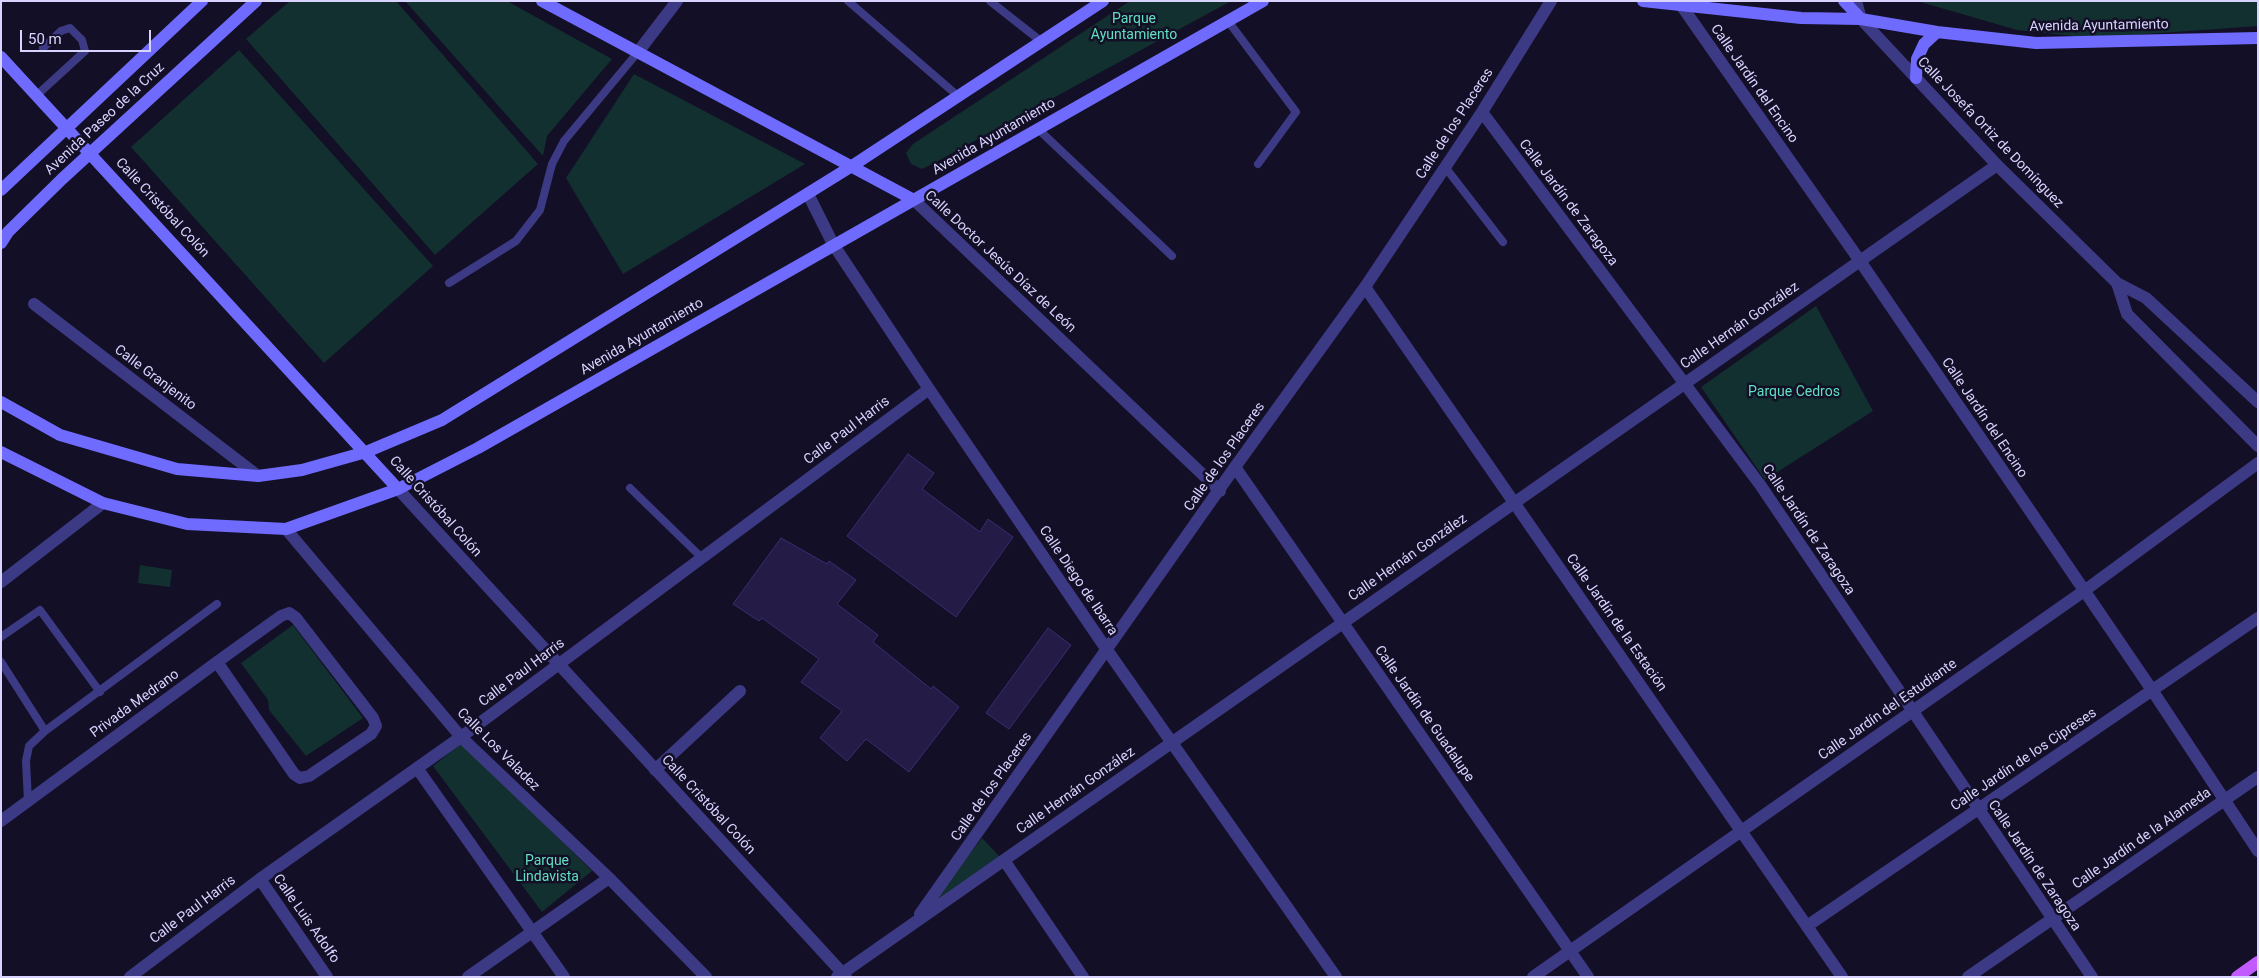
<!DOCTYPE html>
<meta charset="utf-8">
<style>
body{margin:0}
#map{position:relative;width:2259px;height:978px;overflow:hidden;background:#130f26;font-family:Roboto,sans-serif}
canvas{display:block}
.frame{position:absolute;inset:0;border:2px solid #d9d4ff;pointer-events:none}
.scale{position:absolute;left:20px;top:30px;width:131px;height:22px;box-sizing:border-box;border:2px solid #d9d4ff;border-top:0;padding-left:6px;font-size:15px;line-height:18px;white-space:nowrap;color:#d9d4ff;-webkit-text-stroke:4px #130f26;paint-order:stroke}
</style>
<div id="map">
<canvas width="2259" height="978"></canvas>
<div class="frame"></div>
<div class="scale">50 m</div>
</div>
<script>
const ctx = document.querySelector('canvas').getContext('2d');
ctx.lineJoin = 'round';
function fill(path, color) { ctx.fillStyle = color; ctx.fill(path, 'evenodd'); }
const shape = rows => new Path2D(rows.map(r => 'M' + r).join(''));
function trace(path, color, width, dash) { ctx.strokeStyle = color; ctx.lineWidth = width; ctx.lineCap = dash ? 'butt' : 'round'; ctx.setLineDash(dash || []); ctx.stroke(path); }
function drawText(font, color, halo, rows, align = 'center') {
  ctx.font = font + ' Roboto,sans-serif'; ctx.lineWidth = 5; ctx.setLineDash([]); ctx.textBaseline = 'middle'; ctx.strokeStyle = halo; ctx.fillStyle = color; for (const [text, x, y, turn = 0] of rows) {
    ctx.save(); ctx.translate(x, y); ctx.rotate((+turn || 0) * Math.PI / 180); ctx.textAlign = isNaN(turn) ? turn : align; if (halo) ctx.strokeText(text, 0, 0); ctx.fillText(text, 0, 0); ctx.restore();
  }
}
const green = shape([
 [290,1,396,1,538,164,435,255,246,39],
 [405,1,507,1,612,59,547,136,543,156],
 [1130,1,1231,1,936,162,922,169,911,164,906,153,913,144],
 [1917,1,2258,1,2258,26,2092,38,2017,30],
 [239,50,433,266,324,363,131,147],
 [634,74,805,164,623,274,566,178],
 [1816,306,1873,411,1765,480,1701,387],
 [140,565,172,570,170,587,138,583],
 [293,625,363,718,306,756,269,710,268,700,241,663],
 [462,743,592,871,542,912,433,766],
 [982,838,1001,858,922,915]
]);
const building = shape([
 [908,454,934,473,922,489,980,532,988,519,1013,537,956,617,847,536,908,454],
 [781,538,827,564,829,561,856,580,837,604,878,635,873,642,931,689,933,686,959,707,909,772,866,739,847,761,820,738,842,711,801,682,819,659,762,618,759,621,733,604,781,538],
 [1048,628,1071,645,1009,729,986,713,1048,628]
]);
const lane = shape([
 [848,1,958,96],
 [990,1,1042,42],
 [1228,21,1296,112,1258,164],
 [37,95,85,51,82,40,70,28,61,31,43,48],
 [1038,129,1172,256],
 [1445,167,1503,242],
 [449,283,516,241,540,210,552,164,564,141,638,52],
 [630,488,701,557],
 [1,637,40,610,100,692],
 [1,662,45,731],
 [28,801,26,761,29,746,45,731,217,604]
]);
const street = shape([
 [1856,1,1861,19,1997,165,2117,283,2146,298,2258,402],
 [1681,5,1860,261,2152,690,2258,851],
 [638,52,677,1],
 [1482,112,1761,486,2092,977],
 [808,194,833,244,929,389,1107,650,1336,977],
 [914,200,1220,491],
 [2117,283,2127,314,2258,446],
 [1365,287,1842,977],
 [34,304,258,476],
 [1235,467,1588,977],
 [398,489,846,977],
 [286,529,461,737,609,878,706,977],
 [1,582,103,503],
 [417,768,564,977],
 [655,770,740,691],
 [1,821,217,662,281,616,289,613,296,618,373,718,376,726,371,734,309,776,300,778,294,774,217,662],
 [1004,860,1083,977],
 [260,879,327,977],
 [920,914,1235,467,1365,287,1482,112,1551,1],
 [1807,926,2258,618],
 [130,977,260,879,461,737,929,389],
 [468,977,609,878],
 [837,977,1997,165],
 [1533,977,2084,591,2258,463],
 [1968,977,2258,777]
]);
const secondary = shape([
 [542,1,914,200],
 [1643,1,1801,18,1861,19,1937,32,2036,43,2258,38],
 [1844,1,1861,19],
 [1,57,398,489],
 [1916,78,1917,59,1924,44,1937,32],
 [1,190,202,1],
 [1,243,8,232,62,179,256,1],
 [1,402,60,435,177,469,258,476,302,470,366,452,442,420,852,166,1103,1],
 [1,452,103,503,187,524,286,529,398,489,478,448,1263,1]
]);
const primary = shape([
 [2237,977,2258,962]
]);
const parkNames = [
 ["Parque",1134,19],
 ["Ayuntamiento",1134,35],
 ["Parque Cedros",1794,392],
 ["Parque",547,861],
 ["Lindavista",547,877]
];
const streetNames = [
 ["Avenida Ayuntamiento",2099,26,-1],
 ["Calle Jardín del Encino",1754,84,55],
 ["Avenida Paseo de la Cruz",105,119,-43],
 ["Calle de los Placeres",1455,124,-57],
 ["Calle Josefa Ortiz de Domínguez",1990,133,46],
 ["Avenida Ayuntamiento",994,137,-30],
 ["Calle Jardín de Zaragoza",1568,203,53],
 ["Calle Cristóbal Colón",162,208,47],
 ["Calle Doctor Jesús Díaz de León",1000,262,43],
 ["Calle Hernán González",1740,326,-35],
 ["Avenida Ayuntamiento",642,337,-30],
 ["Calle Granjenito",155,378,37],
 ["Calle Jardín del Encino",1984,418,56],
 ["Calle Paul Harris",847,431,-37],
 ["Calle de los Placeres",1225,457,-55],
 ["Calle Cristóbal Colón",435,507,48],
 ["Calle Jardín de Zaragoza",1808,530,56],
 ["Calle Hernán González",1408,558,-35],
 ["Calle Diego de Ibarra",1078,581,56],
 ["Calle Jardín de la Estación",1616,623,55],
 ["Calle Paul Harris",522,673,-37],
 ["Privada Medrano",135,704,-36],
 ["Calle Jardín del Estudiante",1888,710,-35],
 ["Calle Jardín de Guadalupe",1424,714,55],
 ["Calle Los Valadez",498,750,45],
 ["Calle Jardín de los Cipreses",2024,760,-34],
 ["Calle de los Placeres",992,787,-55],
 ["Calle Hernán González",1076,791,-35],
 ["Calle Cristóbal Colón",708,805,47],
 ["Calle Jardín de la Alameda",2142,839,-35],
 ["Calle Jardín de Zaragoza",2034,866,56],
 ["Calle Paul Harris",193,910,-37],
 ["Calle Luis Adolfo",306,919,55]
];
fill(green, '#12302f');
fill(building, '#241b47');
trace(building, '#3b2d73', 1);
trace(lane, '#3d3a85', 8);
trace(street, '#3d3a85', 12);
trace(secondary, '#6f6bff', 12);
trace(primary, '#c25bff', 12);
drawText('14px', '#5fe0c0', '#130f26', parkNames);
drawText('14px', '#d9d4ff', '#130f26', streetNames);
</script>
